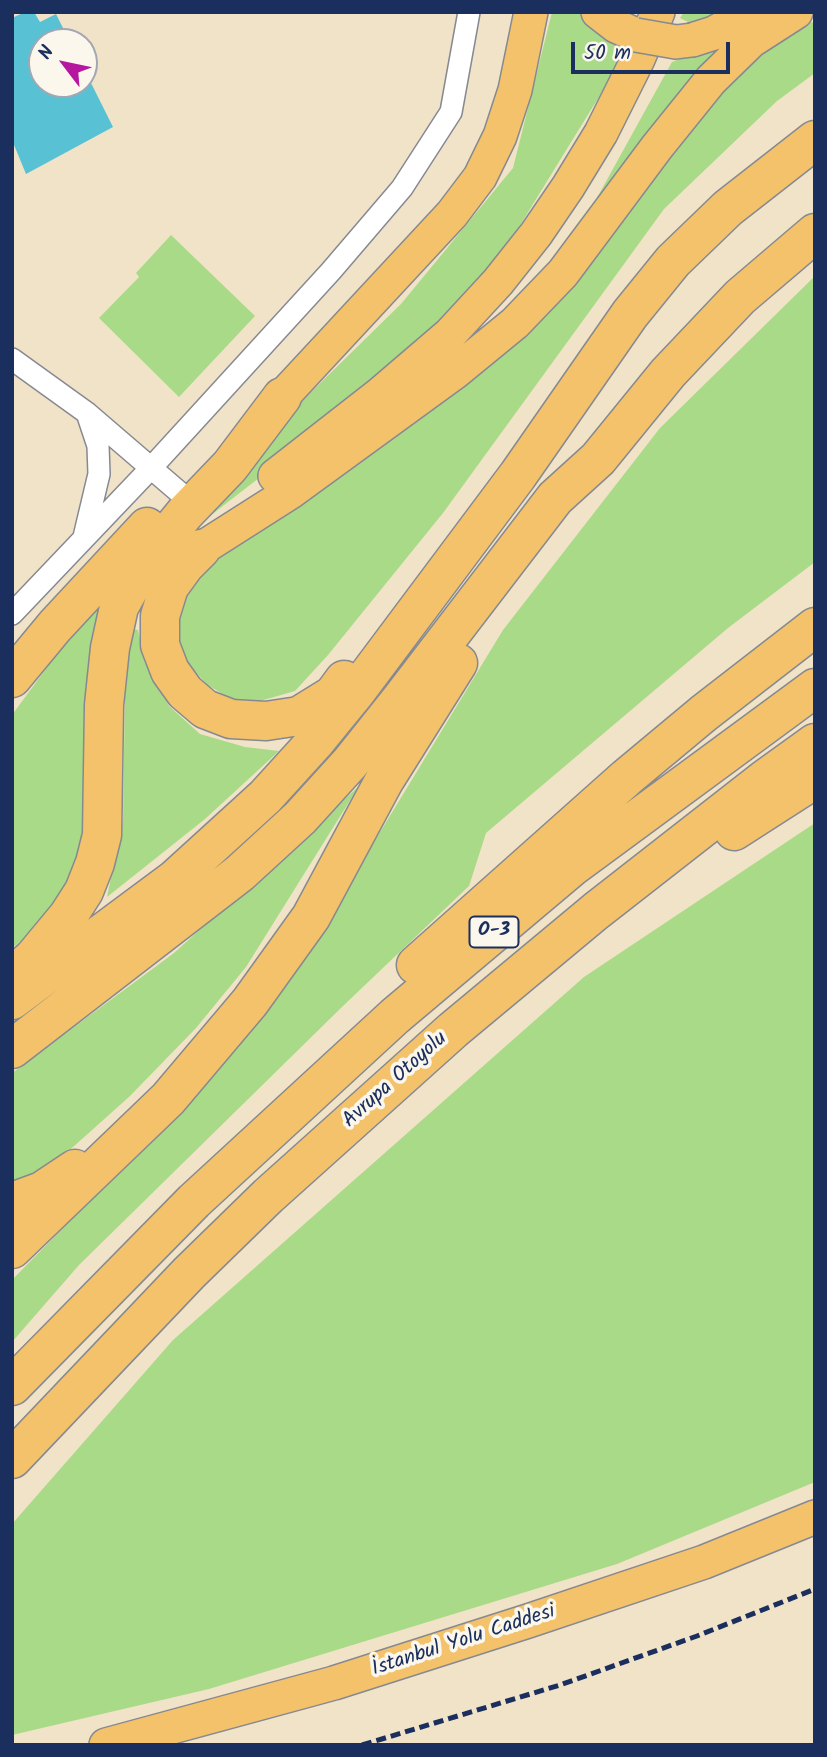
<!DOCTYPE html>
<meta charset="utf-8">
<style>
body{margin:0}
#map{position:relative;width:827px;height:1757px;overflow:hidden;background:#f1e3c7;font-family:Kalam,sans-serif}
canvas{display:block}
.frame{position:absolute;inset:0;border:14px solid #1b2f5e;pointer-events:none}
.north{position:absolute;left:28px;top:28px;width:70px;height:70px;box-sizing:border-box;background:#fbf7ec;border:2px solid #a1a7b3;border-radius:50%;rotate:302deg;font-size:19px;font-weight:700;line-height:28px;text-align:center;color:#1b2f5e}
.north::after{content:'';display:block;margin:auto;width:24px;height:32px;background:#b5179e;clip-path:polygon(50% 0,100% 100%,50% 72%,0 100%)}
.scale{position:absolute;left:571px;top:42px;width:159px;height:32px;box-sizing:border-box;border:4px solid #1b2f5e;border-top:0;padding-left:9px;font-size:21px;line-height:24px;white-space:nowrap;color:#1b2f5e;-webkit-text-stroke:5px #fbf7ec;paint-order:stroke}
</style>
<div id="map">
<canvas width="827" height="1757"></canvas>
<div class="frame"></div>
<div class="north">N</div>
<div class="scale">50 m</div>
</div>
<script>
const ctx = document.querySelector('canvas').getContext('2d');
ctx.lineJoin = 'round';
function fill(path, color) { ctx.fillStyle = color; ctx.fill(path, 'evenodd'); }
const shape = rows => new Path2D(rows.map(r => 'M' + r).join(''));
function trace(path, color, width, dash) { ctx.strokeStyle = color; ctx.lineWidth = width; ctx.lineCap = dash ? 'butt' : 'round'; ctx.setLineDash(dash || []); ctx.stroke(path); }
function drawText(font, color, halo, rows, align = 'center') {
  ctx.font = font + ' Kalam,sans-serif'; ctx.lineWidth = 7; ctx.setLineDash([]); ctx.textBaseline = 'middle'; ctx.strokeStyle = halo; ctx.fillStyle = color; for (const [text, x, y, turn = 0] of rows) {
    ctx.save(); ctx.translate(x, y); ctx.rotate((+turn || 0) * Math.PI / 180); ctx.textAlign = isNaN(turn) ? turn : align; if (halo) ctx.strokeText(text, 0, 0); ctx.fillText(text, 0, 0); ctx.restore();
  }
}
const green = shape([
 [552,12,583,12,629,48,482,287,348,409,188,533,258,444,401,304,513,168],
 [684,12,721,12,692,24,680,18],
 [810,21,815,24,815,73,777,101,664,209,443,513,328,655,295,691,253,703,231,699,206,684,188,663,177,636,180,610,190,588,216,561,511,347,703,111,744,68],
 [720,44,593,205,672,62],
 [171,235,255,316,179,397,99,318,139,277,136,273],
 [815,276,815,562,728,628,486,833,469,886,344,1005,79,1265,12,1342,12,1280,111,1179,290,980,503,630,660,428],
 [101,602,85,825,74,874,38,928,12,948,12,715,70,636],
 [126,627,138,630,142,649,169,706,200,734,245,747,279,751,205,819,107,897,123,819],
 [359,786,246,967,196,1028,130,1096,44,1173,12,1189,12,1073,174,953],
 [815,823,815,1482,617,1564,209,1689,12,1735,12,1524,173,1340,584,977]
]);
const water = shape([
 [25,12,34,12,40,22,56,14,70,42,42,42,42,84,84,84,84,69,113,127,26,174,12,140,12,18]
]);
const street = shape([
 [12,359,87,413,179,492],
 [84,537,99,474,98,446,87,413],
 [12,614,151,468,331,271,402,188,451,112,469,12]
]);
const primary = shape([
 [598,12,616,26,636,35],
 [692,40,714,33,752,12],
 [282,397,452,214,480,177,500,136,515,90,531,12],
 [275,476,380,394,450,334,498,282,536,234,568,187,601,133,638,59,658,12],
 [201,549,292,491,454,373,515,323,563,273,657,147,711,80,751,41,796,12],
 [106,1745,334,1683,528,1621,704,1562,815,1517]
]);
const highway = shape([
 [201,549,185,565,169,587,160,616,160,645,170,671,185,692,205,709,231,719,266,721,299,716,333,695,344,680],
 [12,678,55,626,147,527],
 [734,831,815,779],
 [416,965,626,778,704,713,815,627],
 [12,977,34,957,68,916,84,891,95,863,102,835,104,705,110,648,119,607,134,580,154,551,185,513,230,466,282,397],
 [12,1000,175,879,265,797,315,742,355,693,518,475,630,314,673,261,728,208,815,140],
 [12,1049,240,873,300,818,350,763,401,699,555,498,598,459,668,373,740,297,815,233],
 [12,1202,42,1191,75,1169],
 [12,1249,168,1099,250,1002,311,917,384,781,458,663],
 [12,1386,194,1201,395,1016,572,867,815,688],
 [12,1459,189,1273,268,1196,453,1030,596,911,765,779,815,743]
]);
const rail = shape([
 [362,1745,560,1685,697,1636,815,1589]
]);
const primaryBridge = shape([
 [636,35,676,42,692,40]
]);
const shields = [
 [494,932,49]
];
const shieldNames = [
 ["O-3",494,932]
];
const streetNames = [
 ["Avrupa Otoyolu",396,1081,-42],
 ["İstanbul Yolu Caddesi",464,1642,-18]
];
fill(green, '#a9da88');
fill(water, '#58c1d4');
trace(street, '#868992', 24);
trace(primary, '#868992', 36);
trace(highway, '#868992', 41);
trace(street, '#fff', 21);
trace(primary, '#f3c26a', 33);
trace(highway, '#f3c26a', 38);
trace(rail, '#1b2f5e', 5, [10, 5]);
trace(primaryBridge, '#868992', 36, []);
trace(primaryBridge, '#f3c26a', 33);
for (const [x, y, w] of shields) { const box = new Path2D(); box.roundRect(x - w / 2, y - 15.5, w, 31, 5); ctx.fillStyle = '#fbf7ec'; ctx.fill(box); trace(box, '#1b2f5e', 2); }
drawText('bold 19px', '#1b2f5e', null, shieldNames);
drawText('21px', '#1b2f5e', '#fbf7ec', streetNames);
</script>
